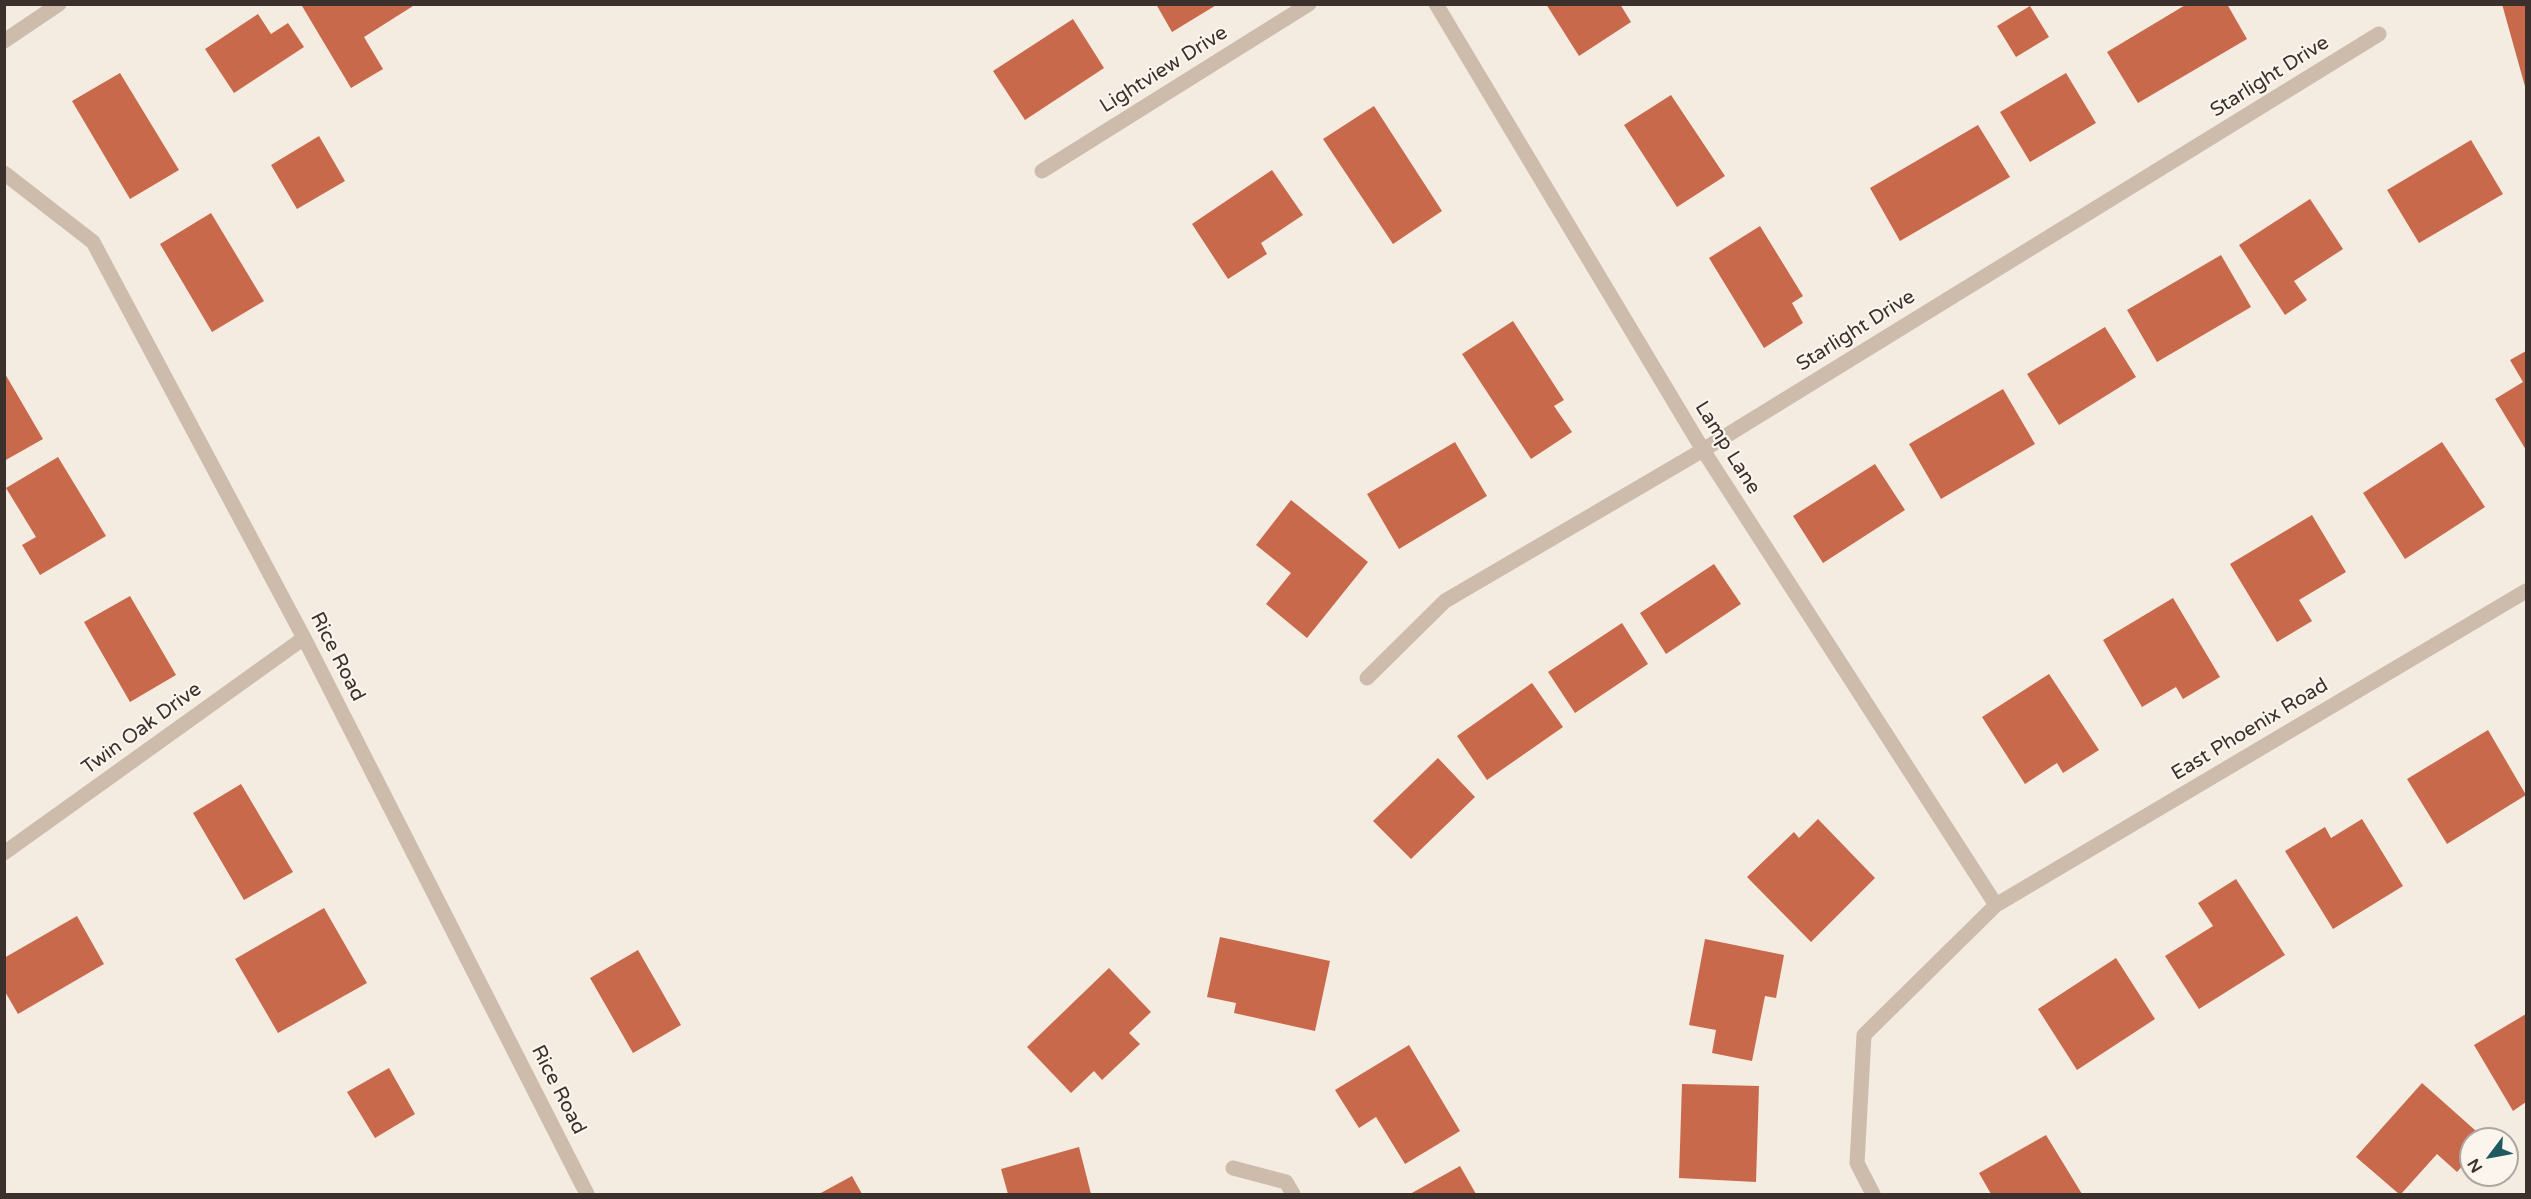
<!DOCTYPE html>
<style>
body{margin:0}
#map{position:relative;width:2531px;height:1199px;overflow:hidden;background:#f4ebe1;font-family:"Varela Round",sans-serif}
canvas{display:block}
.frame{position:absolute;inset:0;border:6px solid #3b302b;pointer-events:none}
.north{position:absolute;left:2459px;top:1127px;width:60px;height:60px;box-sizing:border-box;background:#fbf5ee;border:2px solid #aea6a0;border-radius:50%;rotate:238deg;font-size:16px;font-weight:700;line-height:24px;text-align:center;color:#3b302b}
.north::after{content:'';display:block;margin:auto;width:21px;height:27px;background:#1f5a5e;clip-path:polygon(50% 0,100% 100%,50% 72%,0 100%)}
</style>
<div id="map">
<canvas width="2531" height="1199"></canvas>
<div class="frame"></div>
<div class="north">N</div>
</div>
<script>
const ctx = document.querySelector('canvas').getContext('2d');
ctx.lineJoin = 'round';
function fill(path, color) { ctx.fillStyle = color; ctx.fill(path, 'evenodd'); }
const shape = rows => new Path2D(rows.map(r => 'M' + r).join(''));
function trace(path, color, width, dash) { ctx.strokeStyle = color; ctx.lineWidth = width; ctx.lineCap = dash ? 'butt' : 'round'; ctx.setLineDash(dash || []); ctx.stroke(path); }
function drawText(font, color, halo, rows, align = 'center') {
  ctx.font = font + ' "Varela Round",sans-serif'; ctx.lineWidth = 4.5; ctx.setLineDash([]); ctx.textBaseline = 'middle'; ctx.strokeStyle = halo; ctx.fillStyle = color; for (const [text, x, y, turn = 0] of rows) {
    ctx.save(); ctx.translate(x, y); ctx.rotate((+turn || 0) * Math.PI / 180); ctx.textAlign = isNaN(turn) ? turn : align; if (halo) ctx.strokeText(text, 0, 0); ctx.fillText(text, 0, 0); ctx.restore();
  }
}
const building = shape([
 [305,4,412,4,413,6,364,37,383,69,351,88,302,6],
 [1156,4,1218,4,1172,32],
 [1546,4,1620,4,1631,22,1579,56],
 [2187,4,2227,4,2247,39,2138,103,2107,52],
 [2502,4,2526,4,2526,90],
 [2030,6,2049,37,2016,57,1997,26],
 [258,14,271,34,288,23,304,47,234,93,205,49],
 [1073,19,1104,68,1025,120,993,71],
 [120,73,179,170,130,199,72,101],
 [2066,73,2096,123,2030,162,2000,112],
 [1671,95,1725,176,1677,207,1624,125],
 [1374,106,1442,211,1393,244,1323,139],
 [1978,125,2010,177,1900,241,1870,188],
 [319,136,345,181,297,209,271,165],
 [2471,140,2503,194,2419,243,2387,190],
 [1272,170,1303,215,1261,243,1267,254,1228,279,1192,224],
 [2310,199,2343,249,2294,281,2307,300,2285,315,2239,245],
 [211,213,264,301,212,332,160,244],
 [1760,226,1803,296,1792,303,1803,323,1764,348,1709,258],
 [2221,255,2251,307,2157,362,2127,310],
 [1513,321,1564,400,1554,406,1572,432,1531,459,1462,354],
 [2105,327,2136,377,2059,425,2027,374],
 [2526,351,2526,450,2495,399,2523,382,2510,360],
 [4,372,43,439,4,461],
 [2003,389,2035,444,1941,499,1909,444],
 [1455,442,1487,496,1399,549,1367,494],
 [2442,442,2485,507,2405,559,2363,493],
 [58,457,106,536,40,575,22,545,36,537,6,488],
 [1875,464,1905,510,1823,563,1793,516],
 [1291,500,1368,562,1307,638,1266,604,1291,573,1256,545],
 [2312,515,2346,572,2299,600,2312,621,2277,642,2230,564],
 [1714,564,1741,604,1666,654,1640,613],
 [130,596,176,675,130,702,84,622],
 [2173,598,2220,677,2183,699,2176,687,2142,707,2103,640],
 [1622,623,1648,664,1575,713,1548,672],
 [2049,674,2099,750,2063,773,2057,763,2025,784,1982,717],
 [1532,683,1563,727,1487,780,1457,736],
 [2488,730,2526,795,2447,844,2407,779],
 [1438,758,1475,797,1411,859,1373,821],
 [241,784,293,872,244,900,193,813],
 [1818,819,1875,878,1811,942,1747,877,1794,832,1799,838],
 [2362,819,2403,886,2333,929,2285,851,2325,827,2331,838],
 [2236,879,2285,955,2199,1009,2165,956,2213,926,2198,903],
 [324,908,367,983,278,1033,235,959],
 [77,916,104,964,18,1014,4,990,4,958],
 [1220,937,1330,961,1315,1031,1234,1013,1236,1003,1207,997],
 [1705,939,1784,955,1776,998,1765,996,1752,1061,1712,1053,1716,1030,1689,1025],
 [638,950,681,1025,633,1053,590,978],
 [2116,958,2155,1019,2077,1070,2038,1009],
 [1109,968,1151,1012,1129,1033,1140,1044,1102,1080,1094,1071,1071,1093,1027,1047],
 [2526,1014,2526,1102,2513,1111,2474,1045],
 [1409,1045,1460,1131,1405,1164,1376,1117,1359,1128,1335,1090],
 [389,1068,415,1114,375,1138,347,1092],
 [2422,1083,2485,1139,2471,1139,2471,1156,2457,1172,2437,1154,2401,1194,2399,1194,2356,1157],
 [1682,1084,1759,1086,1756,1182,1679,1178],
 [2046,1135,2082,1194,1991,1194,1979,1173],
 [1079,1147,1091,1194,1008,1194,1001,1169],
 [1460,1166,1476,1194,1410,1194],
 [852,1176,862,1194,819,1194]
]);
const minor = shape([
 [1436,4,1703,450,1996,905],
 [4,41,59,4],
 [1042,171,1309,4],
 [4,173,93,242,304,638,587,1194],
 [1367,678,1445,601,1703,450,2379,34],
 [4,853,304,638],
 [1233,1168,1286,1182,1293,1194],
 [1873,1194,1857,1163,1864,1035,1996,905,2526,591]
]);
const streetNames = [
 ["Lightview Drive",1164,70,-32],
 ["Starlight Drive",2270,77,-32],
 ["Starlight Drive",1856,331,-32],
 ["Lamp Lane",1727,448,58],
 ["Rice Road",337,657,63],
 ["Twin Oak Drive",142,729,-36],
 ["East Phoenix Road",2250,730,-31],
 ["Rice Road",558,1090,63]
];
fill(building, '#c8694b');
trace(minor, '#cdbbac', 15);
drawText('20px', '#3b302b', '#fbf5ee', streetNames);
</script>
